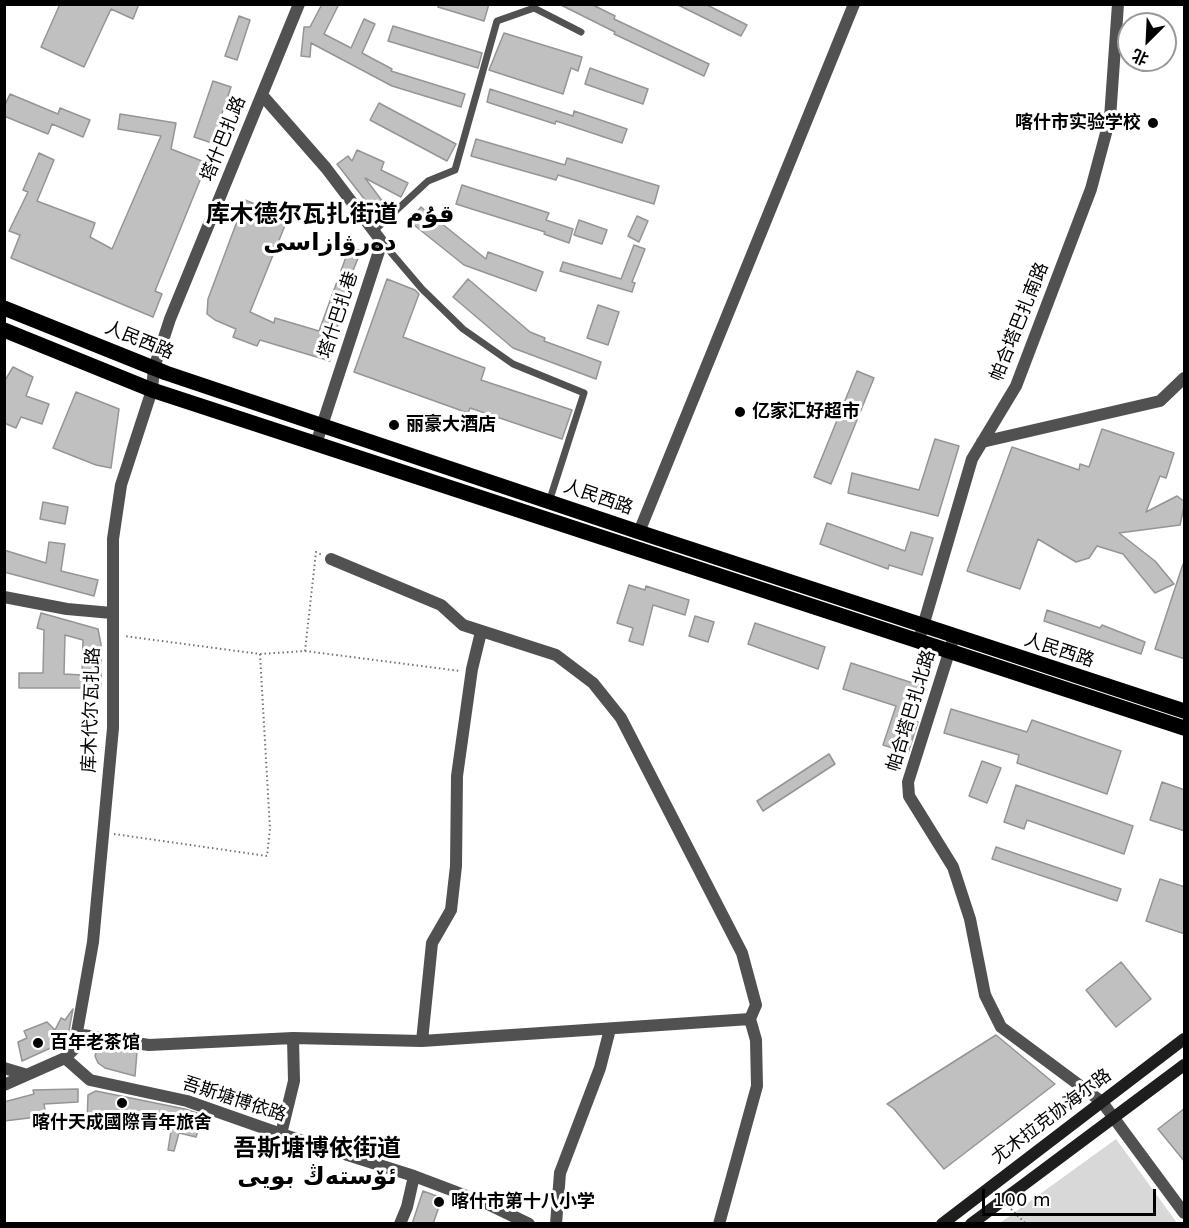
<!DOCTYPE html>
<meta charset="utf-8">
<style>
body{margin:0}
#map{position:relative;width:1189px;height:1228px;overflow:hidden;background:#fff;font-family:"DejaVu Sans","Noto Sans SC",sans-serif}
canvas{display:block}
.frame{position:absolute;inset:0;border:6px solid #000;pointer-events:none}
.north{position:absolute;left:1117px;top:12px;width:60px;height:60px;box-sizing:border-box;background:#fff;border:2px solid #999;border-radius:50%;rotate:204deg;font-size:16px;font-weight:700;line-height:24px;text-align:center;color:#000}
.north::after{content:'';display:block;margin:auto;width:21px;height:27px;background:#000;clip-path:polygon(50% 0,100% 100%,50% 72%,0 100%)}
.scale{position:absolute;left:982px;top:1189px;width:174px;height:27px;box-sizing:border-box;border:3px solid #000;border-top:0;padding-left:8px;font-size:18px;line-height:21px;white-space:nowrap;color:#000;-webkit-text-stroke:4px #fff;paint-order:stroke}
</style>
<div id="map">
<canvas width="1189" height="1228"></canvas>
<div class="frame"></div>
<div class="north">北</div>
<div class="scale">100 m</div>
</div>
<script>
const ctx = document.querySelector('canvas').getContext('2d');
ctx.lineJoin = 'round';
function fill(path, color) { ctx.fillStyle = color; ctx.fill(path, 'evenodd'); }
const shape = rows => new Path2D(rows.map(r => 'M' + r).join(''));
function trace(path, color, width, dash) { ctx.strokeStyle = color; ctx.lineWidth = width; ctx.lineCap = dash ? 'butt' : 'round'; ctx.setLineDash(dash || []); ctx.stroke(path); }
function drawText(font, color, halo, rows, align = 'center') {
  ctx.font = font + ' "DejaVu Sans","Noto Naskh Arabic","Noto Sans SC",sans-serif'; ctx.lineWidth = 6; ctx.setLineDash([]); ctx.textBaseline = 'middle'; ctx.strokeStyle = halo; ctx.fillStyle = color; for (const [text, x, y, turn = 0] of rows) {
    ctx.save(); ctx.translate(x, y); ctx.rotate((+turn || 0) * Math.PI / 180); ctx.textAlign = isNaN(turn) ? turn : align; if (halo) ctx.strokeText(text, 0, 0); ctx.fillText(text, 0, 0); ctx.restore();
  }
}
const green = shape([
 [1116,1139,1177,1223,1000,1223]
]);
const building = shape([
 [60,4,139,4,133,19,111,9,84,67,41,47,60,4],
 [322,4,339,4,324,34,351,48,364,19,375,24,362,53,392,69,391,71,465,94,461,107,392,86,311,43,310,57,301,56,304,27,310,27,322,4],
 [438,4,489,4,484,21,438,7,438,4],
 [559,4,591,4,615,16,614,19,709,64,704,76,614,34,615,32,559,4],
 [676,4,705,4,747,25,741,36,676,4],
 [239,16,250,20,237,60,225,56,239,16],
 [393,26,482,53,478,68,388,41,393,26],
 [504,33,582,57,578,71,571,68,563,94,489,70,504,33],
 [590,68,648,89,643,104,585,84,590,68],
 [213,81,231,87,212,143,194,137,213,81],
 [490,89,573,116,574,111,627,129,622,143,556,121,555,124,487,102,490,89],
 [10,94,58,114,60,108,90,120,83,137,52,124,48,134,4,116,4,107,10,94],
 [379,103,456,144,447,161,370,120,379,103],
 [120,114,176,123,171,149,207,163,155,291,162,294,153,317,11,258,20,235,9,231,28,192,23,190,39,153,54,160,37,201,95,223,90,237,112,249,161,136,118,129,120,114],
 [476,139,565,165,567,158,659,186,654,204,558,175,556,180,471,156,476,139],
 [357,150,384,162,381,170,408,183,401,197,365,178,386,206,376,214,337,164,348,156,352,161,357,150],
 [462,185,549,213,546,220,573,229,569,243,544,234,545,232,456,204,462,185],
 [245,200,288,218,250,312,274,323,275,318,319,331,350,246,361,251,350,278,354,279,334,336,337,337,330,361,260,340,257,346,233,337,236,329,215,320,207,314,208,299,245,200],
 [421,207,486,259,488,252,543,272,536,291,464,265,409,221,421,207],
 [637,216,648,221,639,242,628,236,637,216],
 [579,220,607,230,602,244,574,235,579,220],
 [634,245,645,249,632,282,635,283,632,292,560,271,563,262,621,279,634,245],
 [387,279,415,290,419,294,403,337,485,368,481,380,572,410,562,439,470,408,468,413,354,372,387,279],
 [468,279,530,332,545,338,544,341,601,362,596,379,513,348,453,297,468,279],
 [598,305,619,312,608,345,587,338,598,305],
 [13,367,33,377,26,396,49,404,42,424,21,417,16,428,4,423,4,382,13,367],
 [857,371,874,378,831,484,814,477,857,371],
 [76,392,119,409,111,468,96,465,53,448,76,392],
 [1102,429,1174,453,1166,478,1160,476,1146,512,1177,496,1185,502,1180,525,1119,533,1155,561,1174,584,1155,593,1123,554,1097,546,1089,558,1076,562,1038,539,1020,589,967,571,1012,447,1079,470,1080,464,1089,467,1102,429],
 [935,439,959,446,938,516,848,493,852,473,919,490,935,439],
 [43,502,68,507,65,524,40,519,43,502],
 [827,523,905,551,911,532,933,538,922,575,889,565,888,569,820,544,827,523],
 [49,542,65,544,61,571,98,580,94,596,4,572,4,550,46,563,49,542],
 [1183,564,1185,565,1185,659,1155,649,1183,564],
 [629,585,645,590,646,586,689,600,685,615,653,605,643,645,629,641,633,628,617,623,629,585],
 [1047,610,1100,628,1102,625,1145,642,1141,654,1044,621,1047,610],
 [41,613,98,629,101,644,101,688,19,688,19,673,43,673,44,630,37,628,41,613],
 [65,635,83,640,82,675,64,674,65,635],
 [695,616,714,622,708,642,689,636,695,616],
 [755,623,825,647,818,669,748,644,755,623],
 [851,663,925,687,914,721,918,722,908,753,883,745,896,706,843,689,851,663],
 [951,709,1027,732,1032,720,1121,751,1107,794,1017,763,1019,755,944,733,951,709],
 [829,754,835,764,763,811,757,801,829,754],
 [982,761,1001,768,987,803,969,796,982,761],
 [1162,782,1185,790,1185,831,1150,820,1162,782],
 [1016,785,1133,826,1124,854,1027,820,1024,829,1004,822,1016,785],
 [996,847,1121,889,1117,901,992,859,996,847],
 [1160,879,1185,887,1185,934,1146,921,1160,879],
 [1121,962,1151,999,1116,1027,1086,990,1121,962],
 [73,1009,67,1041,59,1041,55,1046,22,1061,18,1042,27,1038,24,1031,47,1022,55,1030,61,1018,65,1020,73,1009],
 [996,1035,1055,1084,944,1169,894,1109,887,1104,996,1035],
 [98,1046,137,1052,135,1076,105,1068,98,1063,95,1056,98,1046],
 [78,1089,78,1102,44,1104,46,1116,4,1121,4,1102,34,1094,33,1090,78,1089],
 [96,1091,185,1109,203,1115,196,1137,179,1133,174,1151,168,1150,171,1131,131,1119,130,1126,87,1122,88,1095,96,1091],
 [1185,1108,1185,1162,1158,1129,1185,1108],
 [423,1191,442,1198,433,1224,412,1224,423,1191]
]);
const path = shape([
 [305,651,460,671],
 [260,654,305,651,316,552,322,555],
 [114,834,267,856,270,829,260,654,124,636],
 [1011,1209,1026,1224]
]);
const lane = shape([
 [374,231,428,181,455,170,497,21,534,8,581,32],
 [382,242,422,289,463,329,513,364,584,393,549,502]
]);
const street = shape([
 [262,95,326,168,382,242,316,444],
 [982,442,1160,401,1184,378],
 [639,532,854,4],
 [331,559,441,605,463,625,556,655,593,683,621,718,742,953,756,1005,750,1019,756,1040,757,1086,719,1224],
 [4,597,67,609,112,613],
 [921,633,972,459,1016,386,1091,189,1110,118,1118,4],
 [952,643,908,782,909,796,953,867,970,919,985,995,1001,1027,1102,1102,1184,1213],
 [76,1034,149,1045,293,1038,422,1041,750,1019],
 [422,1041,432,943,451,910,456,866,457,776,472,669,481,632],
 [65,1058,90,1080,187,1101,281,1134,414,1176,488,1204,529,1224],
 [4,1068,24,1074],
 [4,1085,65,1058,74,1049,93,942,113,728,113,539,121,485,152,390,154,368,170,319,299,4],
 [281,1134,294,1081,293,1038],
 [400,1224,407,1207,414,1176],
 [556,1224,560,1173,600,1068,610,1029]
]);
const secondary = shape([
 [942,1224,1184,1039],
 [971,1224,1184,1065]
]);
const primary = shape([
 [4,308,166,373,639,532,1184,711],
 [4,330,152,390,1184,728]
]);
const markers = [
 [1153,123,6,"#000"],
 [740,412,6,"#000"],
 [394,425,6,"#000"],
 [38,1043,6,"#000"],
 [122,1103,6,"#000"],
 [439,1202,6,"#000"]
];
const poiNames = [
 ["喀什市实验学校",1141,123,"right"],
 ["亿家汇好超市",752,412],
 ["丽豪大酒店",406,425],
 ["百年老茶馆",50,1043],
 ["喀什天成國際青年旅舍",122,1123,"center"],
 ["喀什市第十八小学",451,1202]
];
const streetNames = [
 ["塔什巴扎路",224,139,-68],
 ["塔什巴扎巷",339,315,-72],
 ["帕合塔巴扎南路",1020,322,-68],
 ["人民西路",139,341,22],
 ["人民西路",598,498,19],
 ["人民西路",1059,651,18],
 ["库木代尔瓦扎路",92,710,-88],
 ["帕合塔巴扎北路",912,711,-73],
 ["吾斯塘博依路",234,1100,18],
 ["尤木拉克协海尔路",1052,1117,-37]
];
const districtNames = [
 ["库木德尔瓦扎街道 قۇم",330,216],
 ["دەرۋازاسى",330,244],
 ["吾斯塘博依街道",317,1150],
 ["ئۆستەڭ بويى",317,1178]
];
fill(green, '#d8d8d8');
fill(building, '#c0c0c0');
trace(building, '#959595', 1.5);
trace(path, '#737373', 2, [1.5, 3]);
trace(lane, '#515151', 7);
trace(street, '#515151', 12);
trace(secondary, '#1e1e1e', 12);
trace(primary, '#000', 15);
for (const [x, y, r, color] of markers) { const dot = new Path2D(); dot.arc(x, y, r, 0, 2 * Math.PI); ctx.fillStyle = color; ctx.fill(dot); trace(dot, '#fff', 2); }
drawText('bold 18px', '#000', '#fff', poiNames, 'left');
drawText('18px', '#000', '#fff', streetNames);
drawText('bold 24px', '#000', '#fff', districtNames);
</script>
